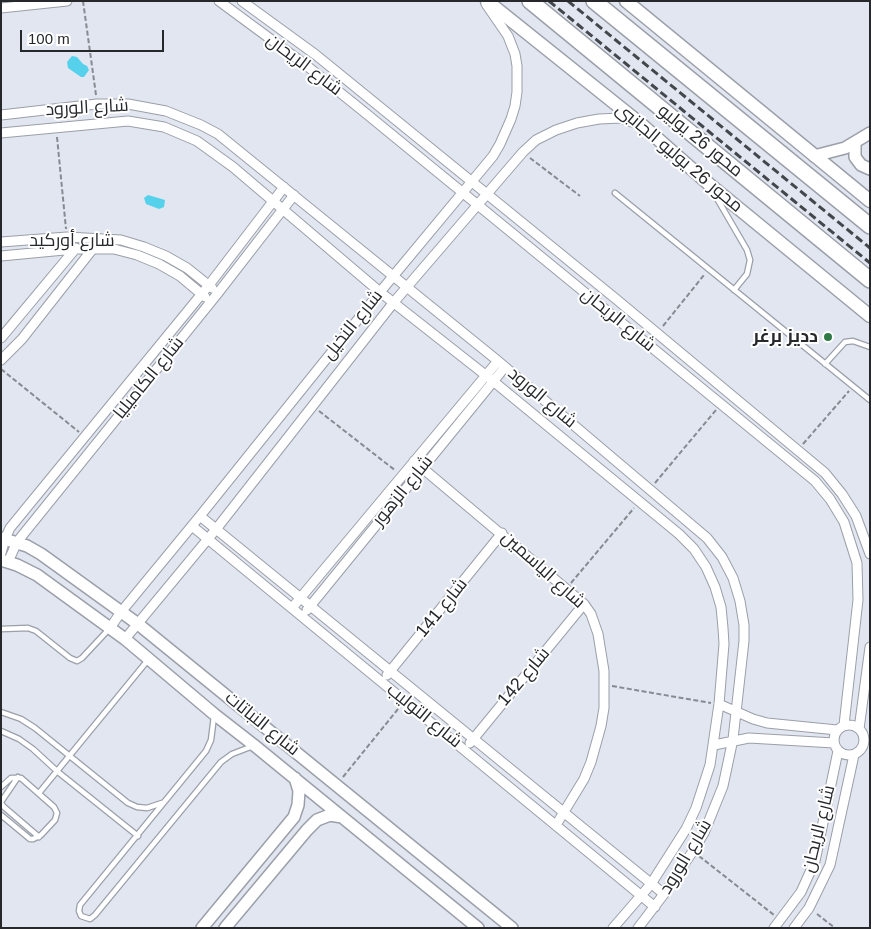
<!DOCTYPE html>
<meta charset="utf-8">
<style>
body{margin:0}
#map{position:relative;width:871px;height:929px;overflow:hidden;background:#e1e6f0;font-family:Arial,sans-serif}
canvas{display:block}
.frame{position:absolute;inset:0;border:2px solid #26282c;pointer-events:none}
.scale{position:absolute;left:20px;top:30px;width:144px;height:22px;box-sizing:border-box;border:2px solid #26282c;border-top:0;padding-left:6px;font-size:15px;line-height:18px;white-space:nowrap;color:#26282c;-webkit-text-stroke:4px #fff;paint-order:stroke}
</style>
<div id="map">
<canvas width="871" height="929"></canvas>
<div class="frame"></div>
<div class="scale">100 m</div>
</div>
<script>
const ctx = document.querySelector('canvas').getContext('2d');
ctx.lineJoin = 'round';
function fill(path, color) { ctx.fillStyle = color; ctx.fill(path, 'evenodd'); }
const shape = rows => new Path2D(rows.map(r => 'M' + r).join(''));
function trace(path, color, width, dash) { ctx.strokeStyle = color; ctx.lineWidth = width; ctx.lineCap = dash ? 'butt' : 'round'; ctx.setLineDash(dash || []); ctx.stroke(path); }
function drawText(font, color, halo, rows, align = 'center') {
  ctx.font = font + ' Arial,Cairo,sans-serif'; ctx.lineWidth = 4; ctx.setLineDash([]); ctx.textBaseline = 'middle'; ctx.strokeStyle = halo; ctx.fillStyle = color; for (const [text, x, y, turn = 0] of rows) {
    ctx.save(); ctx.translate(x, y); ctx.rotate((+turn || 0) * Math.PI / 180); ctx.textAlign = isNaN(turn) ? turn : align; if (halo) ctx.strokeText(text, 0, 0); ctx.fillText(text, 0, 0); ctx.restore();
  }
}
const water = shape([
 [72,56,77,57,83,64,87,66,89,70,84,77,81,77,68,68,67,62],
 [148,195,165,200,164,207,159,209,146,204,144,198]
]);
const path = shape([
 [83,1,96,95],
 [57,137,66,229],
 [530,158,580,196],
 [663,326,704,275],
 [1,369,79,432],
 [319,411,396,471],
 [803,444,849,391],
 [655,483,716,410],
 [571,583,634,508],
 [612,686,711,703],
 [343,777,398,709],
 [699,856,774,915],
 [817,914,835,928]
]);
const service = shape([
 [615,193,870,400],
 [715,195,747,250,750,260,747,274,734,290],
 [825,364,845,342,853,341,870,347],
 [1,629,28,628,36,631,70,658,77,661,82,658,110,628],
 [1,712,21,719,35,728,128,803,137,807,147,808,162,803],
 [214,716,211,740,206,751,80,905,79,911,81,916,90,919,95,915,221,762,232,754,253,746],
 [1,731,19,739,33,749,58,772,138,836],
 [1,787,11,778,21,778,54,807,57,813,55,820,41,835,33,839,30,839,1,815],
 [39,793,148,660],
 [1,802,18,777],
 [1,803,4,807,39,837]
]);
const minor = shape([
 [219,1,307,66,363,111,815,481,830,499,844,522,857,563,858,600,844,725],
 [242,1,316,55,616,299,825,473,842,494,856,516,870,554],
 [1,8,67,1],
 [1,115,97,104,128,104,166,111,201,125,218,134,498,361,707,538,722,557,733,578,740,601,744,625,744,641,733,739,723,786,704,833,693,851,664,894,638,928],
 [1,133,128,121,164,127,197,141,233,167,380,292,493,381,679,534,694,549,706,567,715,587,721,607,723,628,724,644,719,704,710,765,696,808,686,829,651,884,613,928],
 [1,242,67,237,121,240,144,247,166,256,187,268,212,288],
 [1,256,75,249,114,249,137,255,159,264,180,276,205,297],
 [1,338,76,248],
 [1,360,22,339,95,246],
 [414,461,584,604,591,614,598,634,604,671,604,708,601,726,591,762,584,779,556,825],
 [200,516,664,894],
 [192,526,655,907],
 [1,553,5,539,10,528,209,285,284,187],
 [8,562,17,542,218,293,294,195],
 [292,608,498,361],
 [307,610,505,367],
 [110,628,121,612,200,516,380,292,493,156,500,144,511,119,515,106,517,92,517,66,515,54,508,36,486,4],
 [125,639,217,528,394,302,523,152,536,140,556,130,577,123,599,119,621,118,635,123],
 [387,675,502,533],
 [719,704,753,719,767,723,837,730],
 '834 740a15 15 0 1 1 30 0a15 15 0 1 1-30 0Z',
 [859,729,870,647],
 [470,743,584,604],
 [714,745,749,738,834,743],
 [774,928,801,892,815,861,838,751],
 [794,928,809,908,830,865,854,755]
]);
const tertiary = shape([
 [855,144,855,157,861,165,870,169],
 [814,156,845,148,870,133],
 [1,538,27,546,41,554,138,624,512,928],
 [1,560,17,565,37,575,125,639,214,714,255,746,478,928],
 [202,928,294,817,298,805,299,791,295,778],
 [225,928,307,830,317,820,330,815,342,817]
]);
const secondary = shape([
 [487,1,642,125,710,185,870,316],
 [626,1,870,201]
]);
const trunk = shape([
 [530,1,870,280],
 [594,1,870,226]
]);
const rail = shape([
 [549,1,870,263],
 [568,1,870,248]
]);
const markers = [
 [828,337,5,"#2f7946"]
];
const streetNames = [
 ["شارع الريحان",304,65,37],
 ["شارع الورود",87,108,-3],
 ["محور 26 يوليو",700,141,39],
 ["محور 26 يوليو الجانبى",679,158,40],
 ["شارع أوركيد",72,241],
 ["شارع الريحان",618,320,39],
 ["شارع النخيل",353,325,-51],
 ["شارع الكاميليا",149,378,-51],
 ["شارع الورود",542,398,40],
 ["شارع الزهور",403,491,-51],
 ["شارع الياسمين",543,570,42],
 ["شارع 141",442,608,-51],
 ["شارع 142",524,677,-50],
 ["شارع التوليب",424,716,39],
 ["شارع النباتات",262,724,39],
 ["شارع الريحان",819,829,-76],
 ["شارع الورود",686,857,-59]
];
const poiNames = [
 ["دديز برغر",818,337]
];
fill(water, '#55d1eb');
trace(service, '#9a9fa9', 7);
trace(minor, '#9a9fa9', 11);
trace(tertiary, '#9a9fa9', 14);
trace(secondary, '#9a9fa9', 15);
trace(trunk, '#9a9fa9', 18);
trace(path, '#878a91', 2, [5, 2.5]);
trace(service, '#fff', 4.5);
trace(minor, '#fff', 9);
trace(tertiary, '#fff', 11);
trace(secondary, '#fff', 12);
trace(trunk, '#fff', 15);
trace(rail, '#43464b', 3, [8, 4]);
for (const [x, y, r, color] of markers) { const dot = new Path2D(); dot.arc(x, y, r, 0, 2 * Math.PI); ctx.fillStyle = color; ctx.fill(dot); trace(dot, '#fff', 2); }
drawText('18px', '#26282c', '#fff', streetNames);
drawText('bold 18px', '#26282c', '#fff', poiNames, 'right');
</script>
